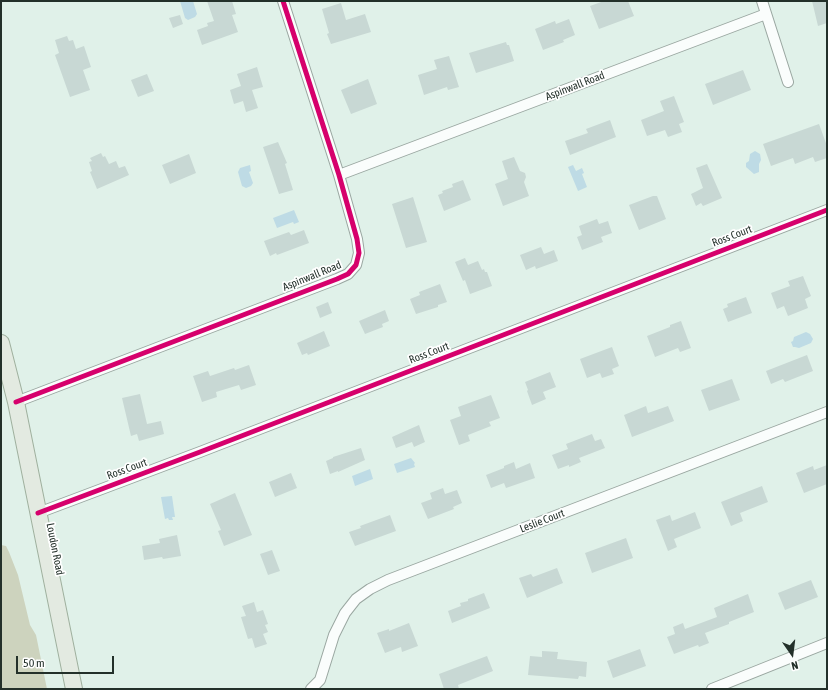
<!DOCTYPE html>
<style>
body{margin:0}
#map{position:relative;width:828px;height:690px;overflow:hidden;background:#e0f1e9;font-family:"Asap Condensed",sans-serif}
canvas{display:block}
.frame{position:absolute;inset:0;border:2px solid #23302a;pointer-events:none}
.north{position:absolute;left:772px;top:634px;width:40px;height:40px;-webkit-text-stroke:3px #fff;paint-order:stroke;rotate:166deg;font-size:11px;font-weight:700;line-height:16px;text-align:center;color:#23302a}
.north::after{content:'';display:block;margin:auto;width:14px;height:18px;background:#23302a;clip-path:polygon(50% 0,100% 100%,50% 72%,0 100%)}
.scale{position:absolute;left:16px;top:656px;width:98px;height:18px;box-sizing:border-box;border:2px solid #23302a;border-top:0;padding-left:5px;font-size:12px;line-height:14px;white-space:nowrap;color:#23302a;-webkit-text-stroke:3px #fff;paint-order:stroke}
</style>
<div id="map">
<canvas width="828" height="690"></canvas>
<div class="frame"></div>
<div class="north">N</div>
<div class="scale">50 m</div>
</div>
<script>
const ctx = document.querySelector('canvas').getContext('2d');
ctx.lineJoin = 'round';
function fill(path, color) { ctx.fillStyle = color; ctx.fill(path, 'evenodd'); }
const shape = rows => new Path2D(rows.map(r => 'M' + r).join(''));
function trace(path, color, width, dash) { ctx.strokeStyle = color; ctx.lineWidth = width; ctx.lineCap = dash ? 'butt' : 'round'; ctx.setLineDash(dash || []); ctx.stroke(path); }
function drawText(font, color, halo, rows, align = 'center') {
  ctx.font = font + ' "Asap Condensed",sans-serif'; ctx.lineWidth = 3.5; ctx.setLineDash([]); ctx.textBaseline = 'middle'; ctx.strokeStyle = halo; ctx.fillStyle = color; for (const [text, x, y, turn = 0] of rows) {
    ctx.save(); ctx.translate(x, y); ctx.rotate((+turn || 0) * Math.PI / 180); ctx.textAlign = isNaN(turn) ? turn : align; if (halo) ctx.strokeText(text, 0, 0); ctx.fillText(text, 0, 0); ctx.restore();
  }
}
const forest = shape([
 [1,545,6,546,9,552,18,575,30,625,36,635,47,689,1,689]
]);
const water = shape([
 [180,1,193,1,197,14,195,17,188,20,185,18],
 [755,151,760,154,761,160,759,164,759,172,754,174,746,167,746,163,749,161,750,154],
 [250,165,251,171,249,172,253,183,251,186,246,188,242,186,238,172,240,168],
 [573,165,576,171,582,168,584,173,582,174,587,187,578,191,568,167],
 [294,210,299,222,294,224,293,222,277,228,273,218],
 [806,332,810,334,813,339,811,343,799,348,795,347,793,347,791,342,793,341,794,337],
 [411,458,415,463,414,464,415,467,397,473,394,464],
 [370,469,373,479,355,486,352,476],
 [172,496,175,517,172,517,173,520,169,520,168,518,165,519,161,497]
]);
const building = shape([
 [207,1,232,1,236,14,232,15,238,32,202,45,197,30,208,26,207,23,214,21],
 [604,1,628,1,634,16,599,29,590,6],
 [812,1,827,1,827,23,818,26],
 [341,3,346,20,365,14,371,32,331,44,327,34,329,33,322,9],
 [180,15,183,24,173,28,169,18],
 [569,19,575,35,563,40,564,42,543,50,535,29,555,21,556,24],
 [67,36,69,41,73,40,76,49,84,46,91,67,83,70,90,90,70,97,55,55,59,53,55,40],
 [506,42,507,45,509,45,514,61,476,73,469,53],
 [449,56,459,87,448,90,447,87,424,95,418,75,437,69,434,60],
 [257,67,263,87,252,90,258,108,246,112,243,101,234,104,230,90,241,86,237,74],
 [743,70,751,90,713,105,705,84],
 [147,74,154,91,138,97,131,80],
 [368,79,377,104,351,114,341,90],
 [674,96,684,122,679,124,682,132,668,137,665,130,647,136,641,120,664,111,660,101],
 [610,120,616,137,570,155,565,141,588,133,586,129],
 [819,124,827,146,827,158,815,162,813,157,795,164,793,158,771,166,763,144],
 [278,142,287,163,285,164,293,190,279,194,263,147],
 [101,153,103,157,105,156,109,164,116,161,119,168,125,166,129,175,97,189,90,172,92,171,89,162,92,161,90,158],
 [189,154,196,173,170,184,162,165],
 [514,157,520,171,525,173,526,177,524,182,529,196,503,206,495,184,508,179,502,161],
 [707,164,722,198,703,206,701,203,696,206,691,194,703,188,696,168],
 [463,180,471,200,444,211,438,195,443,193,442,191,453,187,452,184],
 [653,196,657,196,666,219,639,230,629,205],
 [413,197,427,242,406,248,392,204],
 [597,219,599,224,608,221,612,233,601,237,603,242,582,250,577,237,582,235,579,226],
 [304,230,309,243,277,255,276,253,270,256,264,241,289,232,291,235],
 [541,247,544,254,554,250,558,261,536,269,535,266,526,270,520,255],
 [465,258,468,265,478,261,482,270,484,269,485,272,487,272,492,286,470,294,465,280,463,281,455,262],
 [803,276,811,296,805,299,808,308,788,316,784,306,777,309,771,293,790,286,788,281],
 [440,284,447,302,438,305,438,307,416,314,410,299,420,295,419,292],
 [746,297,752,313,728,322,723,309,728,307,727,304],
 [328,302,332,313,320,318,316,307],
 [385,310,389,321,382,324,383,327,365,334,359,321],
 [681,321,691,348,680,352,678,348,655,357,647,336,670,327,670,325],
 [324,331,330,346,308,355,307,353,302,355,297,343],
 [612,347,619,366,612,369,614,374,602,378,600,373,587,378,580,359],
 [807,355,813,371,785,382,783,379,771,384,766,371],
 [249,365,256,385,241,390,239,385,216,392,217,397,202,402,193,376,208,371,210,376,234,368,235,370],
 [550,372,556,387,543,392,546,399,532,405,527,391,528,390,525,382],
 [732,379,740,400,709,411,701,390],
 [140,394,147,424,161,421,164,434,139,441,137,434,131,436,122,398],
 [491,395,500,418,489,422,491,426,468,435,470,441,459,445,450,420,461,416,458,407],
 [646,406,648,413,668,406,674,421,632,437,624,415],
 [419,425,425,442,414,447,412,442,396,448,392,437],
 [592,434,595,441,601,439,605,448,579,458,581,462,569,467,569,465,558,469,552,455,568,449,566,444],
 [361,448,365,460,338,472,338,471,330,474,326,461,333,458,333,457],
 [514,462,516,469,530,463,535,478,506,488,504,483,491,488,486,475,504,468,504,466],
 [827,465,827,484,804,493,796,473,813,466,814,470],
 [291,473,297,488,275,497,269,482],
 [762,486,768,502,740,513,743,521,731,526,721,502],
 [443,488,445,494,457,490,462,503,453,507,454,509,428,519,421,503,432,499,430,493],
 [235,493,252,535,224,546,218,531,221,530,210,504],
 [695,512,701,528,674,539,677,547,668,551,656,520,670,515,672,521],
 [390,515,396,531,355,546,349,532,361,528,360,526],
 [177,535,181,556,163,559,162,557,144,560,142,546,160,543,159,539],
 [626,538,633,558,592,573,585,553],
 [272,550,280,571,268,575,260,554],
 [557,568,563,583,527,598,519,578,531,574,533,577],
 [811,580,818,597,785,610,778,593],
 [484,593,490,608,452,623,448,611,461,606,460,603,468,601,468,599],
 [748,594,754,612,729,622,729,624,705,633,709,643,699,647,698,645,674,654,667,637,675,634,673,627,683,623,685,629,717,617,714,608],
 [254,602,257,612,263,610,268,624,265,625,268,632,263,634,267,644,255,648,252,638,248,639,241,617,246,616,242,606],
 [409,623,418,646,402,652,401,647,385,653,377,633,389,629,389,631],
 [640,649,646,666,613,678,607,661],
 [542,651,558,652,557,659,587,662,586,677,579,676,578,679,528,675,530,656,542,657],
 [487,656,493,671,458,685,459,689,444,689,439,674]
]);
const street = shape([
 [762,1,788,82],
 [339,175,766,14],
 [16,402,337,279,348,274,356,265,359,253,357,239,339,175,283,1],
 [38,513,200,452,827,210],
 [311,689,320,680,334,635,345,613,356,599,370,589,388,580,827,412],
 [712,689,827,643]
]);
const primary = shape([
 [1,343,16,402,74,689]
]);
const cycleway = shape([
 [16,402,337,279,348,274,356,265,359,253,357,239,339,175,283,1],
 [38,513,200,452,827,210]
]);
const streetNames = [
 ["Aspinwall Road",575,86,-21],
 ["Ross Court",732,236,-21],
 ["Aspinwall Road",312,276,-22],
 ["Ross Court",429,353,-21],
 ["Ross Court",127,469,-20],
 ["Leslie Court",542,521,-21],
 ["Loudon Road",55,549,79]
];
fill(forest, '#cdd3be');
fill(water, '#bedbe5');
fill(building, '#c8d8d4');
trace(street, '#9aa7a1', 12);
trace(primary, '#9fb09e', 18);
trace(street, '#fafdfc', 10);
trace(primary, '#e3eae1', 16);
trace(cycleway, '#d6006c', 5);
drawText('11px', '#23302a', '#fff', streetNames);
</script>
